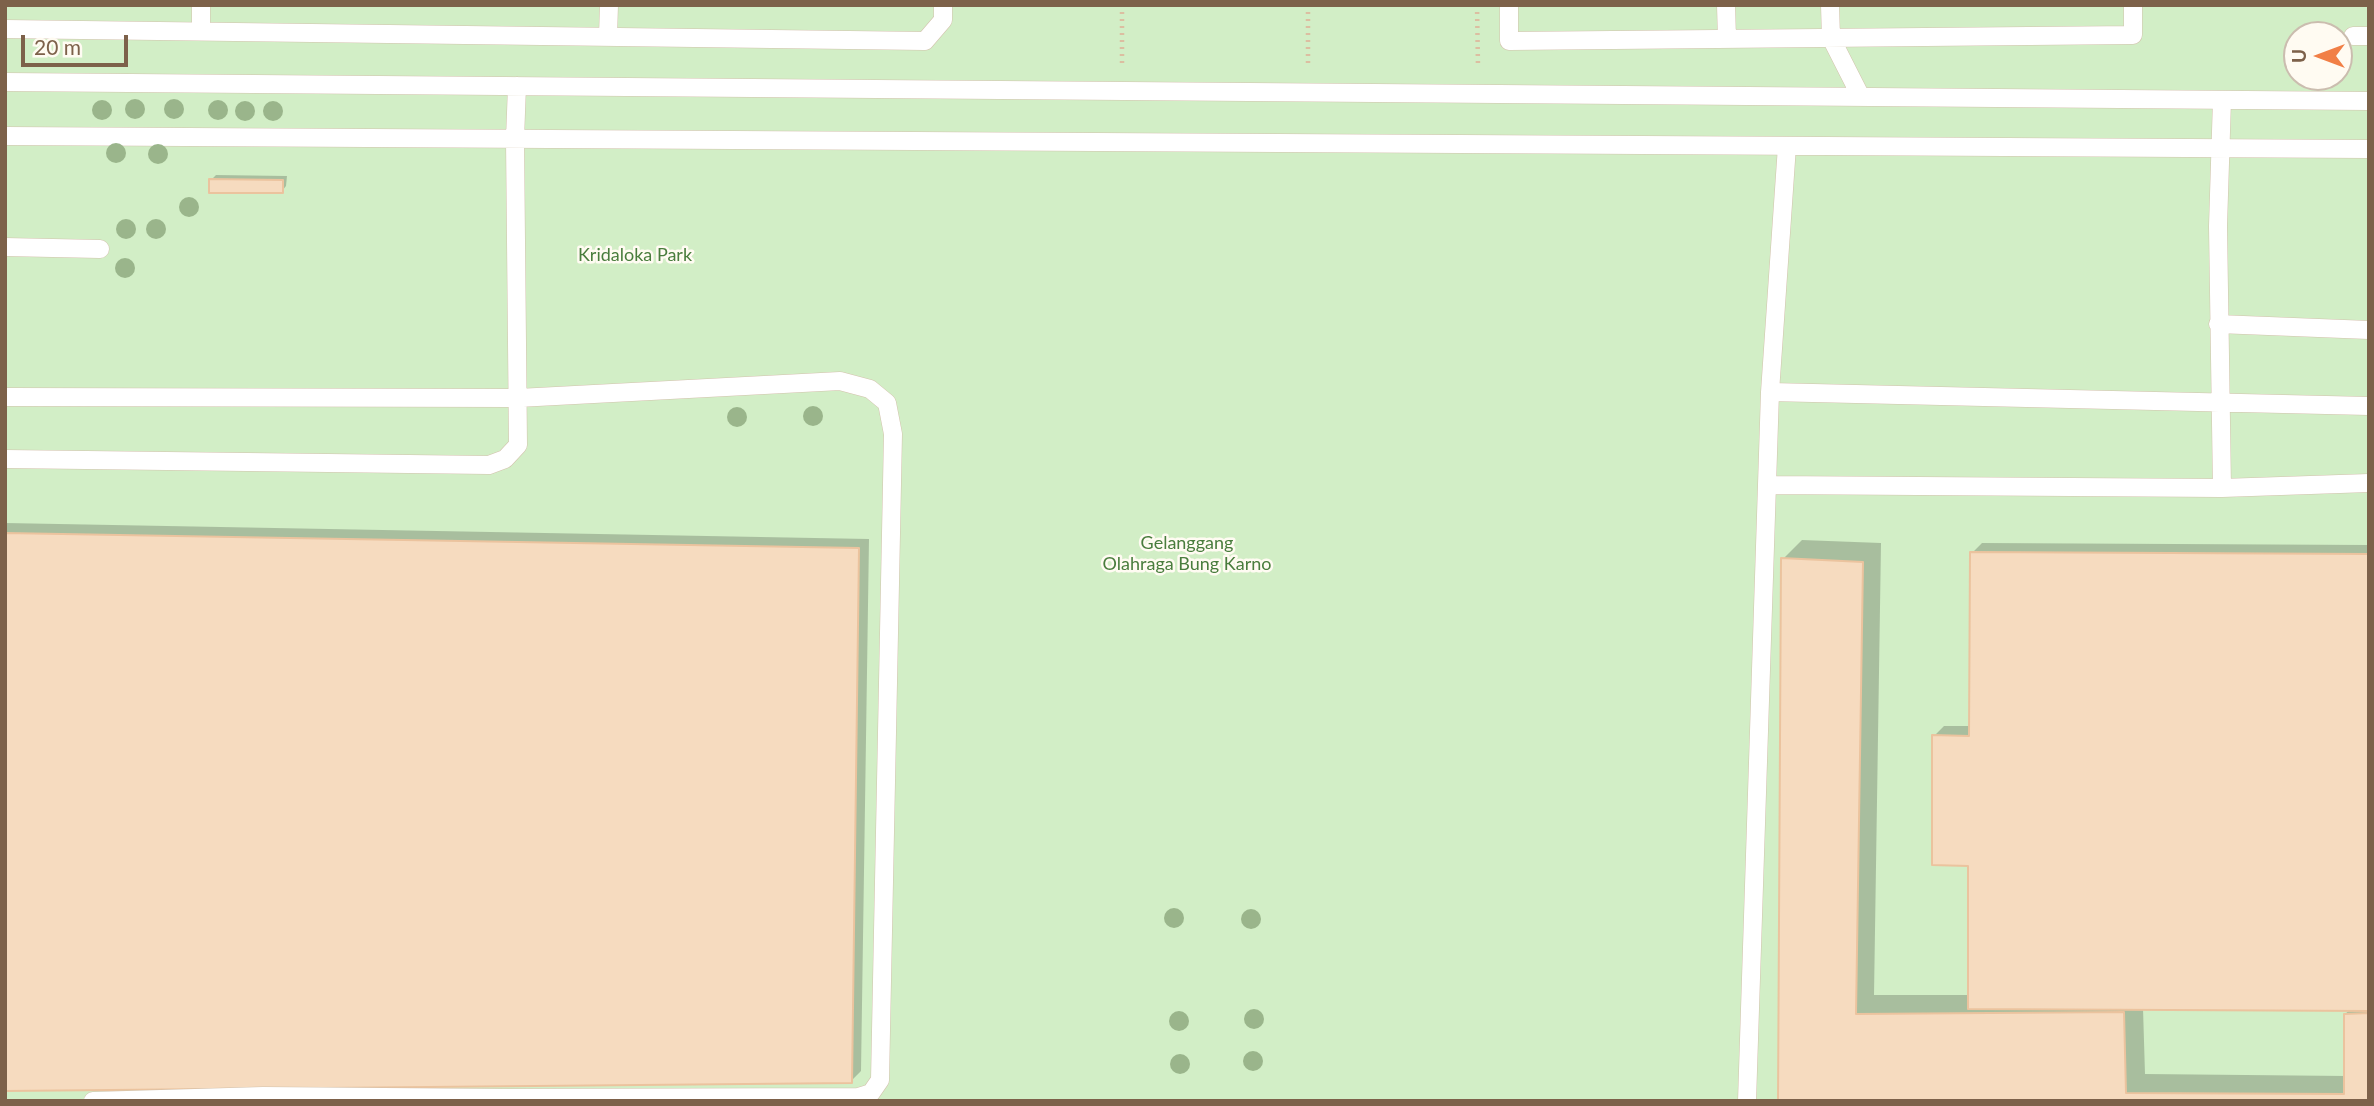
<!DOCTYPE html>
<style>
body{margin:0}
#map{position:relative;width:2374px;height:1106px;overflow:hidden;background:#fef9ea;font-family:Lato,sans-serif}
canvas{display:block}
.frame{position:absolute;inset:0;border:7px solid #7d614a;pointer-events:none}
.north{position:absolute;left:2283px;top:21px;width:70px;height:70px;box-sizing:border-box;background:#fffbf2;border:2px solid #cbbdaf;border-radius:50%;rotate:270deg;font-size:19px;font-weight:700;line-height:28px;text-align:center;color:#7d614a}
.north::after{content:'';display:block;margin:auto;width:24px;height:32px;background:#f17f46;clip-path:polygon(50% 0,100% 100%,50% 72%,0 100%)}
.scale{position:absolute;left:21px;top:35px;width:107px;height:32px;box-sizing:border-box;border:4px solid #7d614a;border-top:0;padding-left:9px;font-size:21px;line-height:24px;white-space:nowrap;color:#7d614a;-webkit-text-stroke:5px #fffbf2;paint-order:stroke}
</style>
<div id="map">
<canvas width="2374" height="1106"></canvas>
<div class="frame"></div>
<div class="north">U</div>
<div class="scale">20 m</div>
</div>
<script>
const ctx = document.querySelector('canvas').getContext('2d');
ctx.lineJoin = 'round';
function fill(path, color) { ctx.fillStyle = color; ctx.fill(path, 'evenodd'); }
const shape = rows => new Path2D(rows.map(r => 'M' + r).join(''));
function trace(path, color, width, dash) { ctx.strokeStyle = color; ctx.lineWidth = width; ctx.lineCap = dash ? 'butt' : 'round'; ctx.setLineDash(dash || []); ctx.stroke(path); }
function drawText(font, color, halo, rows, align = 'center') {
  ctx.font = font + ' Lato,sans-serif'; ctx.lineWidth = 5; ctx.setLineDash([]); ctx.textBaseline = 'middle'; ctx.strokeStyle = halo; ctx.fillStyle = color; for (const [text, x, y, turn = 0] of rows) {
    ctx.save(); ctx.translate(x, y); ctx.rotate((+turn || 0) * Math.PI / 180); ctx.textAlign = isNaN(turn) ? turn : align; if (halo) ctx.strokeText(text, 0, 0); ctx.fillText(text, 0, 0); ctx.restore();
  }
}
const green = shape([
 [5,5,2369,5,2369,1101,5,1101],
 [2297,35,2339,35,2339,77,2297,77]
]);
const shadow = shape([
 [216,175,287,176,286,186,282,191,211,180],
 [5,523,869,539,861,1071,851,1081,5,1089],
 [1802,540,1881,543,1874,995,1970,995,1970,864,1934,736,1944,726,1971,726,1972,553,1982,543,2369,545,2369,1101,1780,1101,1783,559],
 [2143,1008,2351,1009,2345,1014,2346,1076,2145,1074]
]);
const building = shape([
 [2233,5,2369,5,2369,6,2233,6,2233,5],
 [209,179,283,180,283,193,209,193,209,179],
 [5,533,859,548,852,1083,5,1091,5,533],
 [1970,552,2369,554,2369,1011,1968,1009,1968,866,1932,865,1932,735,1969,736,1970,552],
 [1781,558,1863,562,1856,1014,2124,1012,2126,1093,2344,1094,2344,1014,2369,1013,2369,1101,1778,1101,1781,558]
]);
const path = shape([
 [1122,5,1122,66],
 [1308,5,1308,67],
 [1477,5,1478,67]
]);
const lane = shape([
 [1509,5,1509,41,2133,35,2133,5],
 [1726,5,1727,39],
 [1830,5,1831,38,1861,97],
 [5,29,925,41,943,20,943,5],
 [201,31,201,5],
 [608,36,609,5],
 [2353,36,2369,36],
 [5,82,2369,101],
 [2222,100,2218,226,2222,488],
 [5,136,2369,149],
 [5,247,100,249],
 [2218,324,2369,330],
 [1770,392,2369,406],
 [5,397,518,398,840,381,870,389,887,403,893,434,880,1080,871,1093,858,1097,503,1098,263,1096,93,1101],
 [5,459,489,465,505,459,518,445,515,139,517,86],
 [1767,485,2222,488,2369,483],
 [1747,1101,1770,392,1787,146]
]);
const trees = [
 [135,109],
 [174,109],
 [102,110],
 [218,110],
 [245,111],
 [273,111],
 [116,153],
 [158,154],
 [189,207],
 [126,229],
 [156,229],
 [125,268],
 [813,416],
 [737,417],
 [1174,918],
 [1251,919],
 [1254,1019],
 [1179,1021],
 [1253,1061],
 [1180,1064]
];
const parkNames = [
 ["Kridaloka Park",635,255],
 ["Gelanggang",1187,543],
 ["Olahraga Bung Karno",1187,564]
];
fill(green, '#d2eec6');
fill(shadow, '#0003');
fill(building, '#f6dbbf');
trace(building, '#ebc39e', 2);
trace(lane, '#d3c2ad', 19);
trace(path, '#dcbea1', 4.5, [2, 5]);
trace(lane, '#fff', 18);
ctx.fillStyle = '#9ab58b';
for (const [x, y] of trees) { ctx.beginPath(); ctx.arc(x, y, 10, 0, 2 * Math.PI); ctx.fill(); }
drawText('18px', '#497d3d', '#fffbf2', parkNames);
</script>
